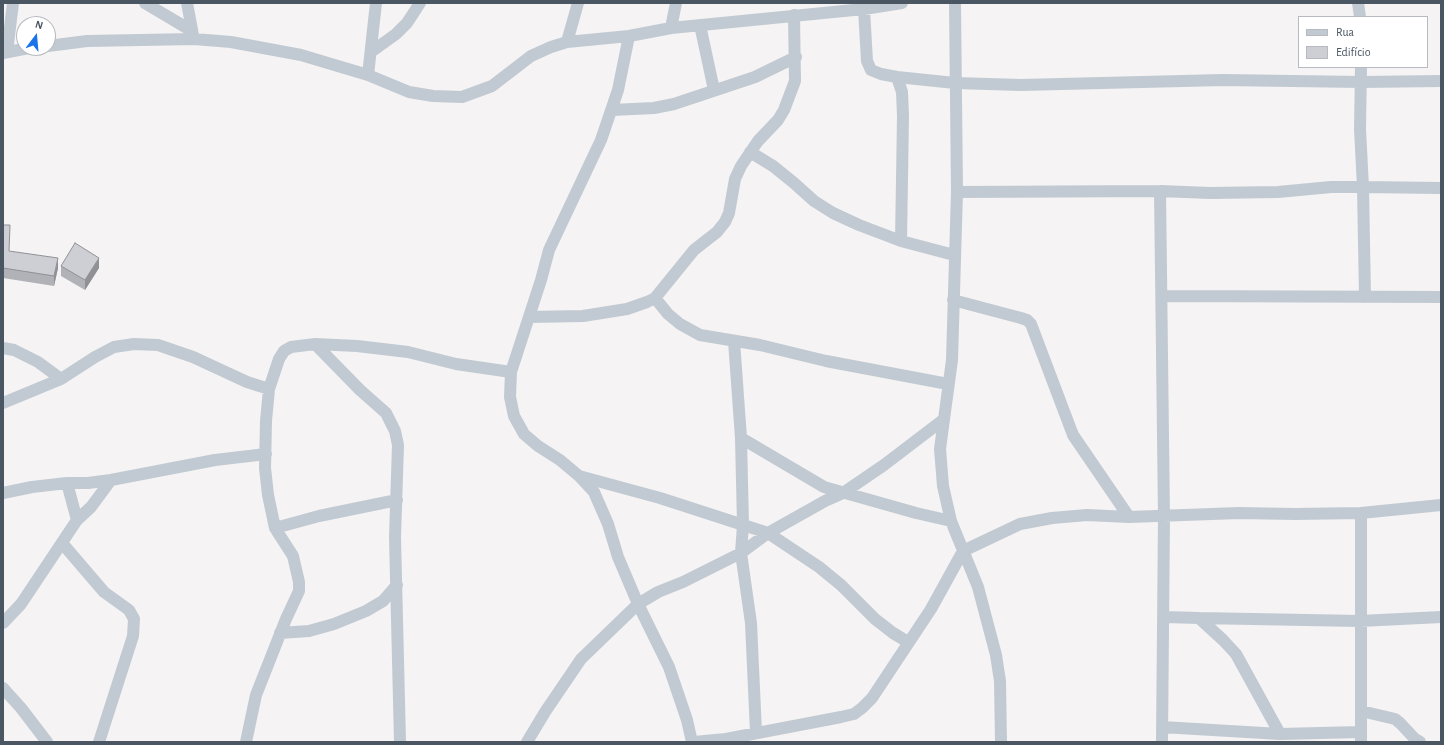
<!DOCTYPE html>
<meta charset="utf-8">
<style>
body{margin:0}
#map{position:relative;width:1444px;height:745px;overflow:hidden;background:#f5f3f3;font-family:"Alegreya Sans",sans-serif}
canvas{display:block}
.frame{position:absolute;inset:0;border:4px solid #4a5661;pointer-events:none}
.legend{position:absolute;left:1298px;top:16px;width:130px;height:52px;box-sizing:border-box;background:#fff;border:1px solid #b7bbc0;margin:0;padding:5px 7px;list-style:none;font-size:12px;color:#4a5661}
.legend li{display:flex;align-items:center;gap:8px;height:20px}
.legend b{width:20px;border:1px solid #b7bbc0}
.north{position:absolute;left:16px;top:16px;width:40px;height:40px;box-sizing:border-box;background:#fff;border:1px solid #b7bbc0;border-radius:50%;rotate:16deg;font-size:11px;font-weight:700;line-height:16px;text-align:center;color:#4a5661}
.north::after{content:'';display:block;margin:auto;width:14px;height:18px;background:#1a73e8;clip-path:polygon(50% 0,100% 100%,50% 72%,0 100%)}
</style>
<div id="map">
<canvas width="1444" height="745"></canvas>
<div class="frame"></div>
<ul class="legend">
<li><b style="height:5px;background:#c1cad2"></b>Rua</li>
<li><b style="height:11px;background:#cdcfd5"></b>Edifício</li>
</ul>
<div class="north">N</div>
</div>
<script>
const ctx = document.querySelector('canvas').getContext('2d');
ctx.lineJoin = 'round';
const shape = rows => new Path2D(rows.map(r => 'M' + r).join(''));
function trace(path, color, width, dash) { ctx.strokeStyle = color; ctx.lineWidth = width; ctx.lineCap = dash ? 'butt' : 'round'; ctx.setLineDash(dash || []); ctx.stroke(path); }
function fill(path, color) { ctx.fillStyle = color; ctx.fill(path, 'evenodd'); }
const minor = shape([
 [145,3,192,31],
 [187,3,193,35],
 [955,3,957,192,952,360,940,449,943,486,951,521,978,587,996,655,1000,681,1001,742],
 [1358,3,1360,17],
 [864,9,867,61,871,70,881,74,897,77,955,83,1021,85,1223,80,1361,82,1441,81],
 [700,25,714,90],
 [671,28,676,3],
 [629,36,618,90,601,140,549,250,541,280,511,372,510,397,514,416,524,434,538,446,560,460,579,476,594,492,608,524,618,557,638,604,669,667,687,720,692,742],
 [567,42,578,3],
 [48,46,87,41,194,39,231,42,301,55,368,75,409,92,433,96,462,97,492,86,531,56,551,47,567,42,629,36,671,28,864,9,902,3],
 [7,52,13,3],
 [371,52,396,34,407,23,420,3],
 [3,53,29,48],
 [368,75,376,3],
 [897,77,902,92,903,116,901,241],
 [612,110,654,108,674,104,755,77,796,57],
 [750,152,773,166,794,183,814,201,833,213,859,225,901,241,954,255],
 [1160,191,1164,516,1162,742],
 [957,192,1160,191,1210,193,1278,192,1331,187,1363,187,1360,129,1361,67],
 [1162,296,1441,297],
 [1365,297,1363,187,1441,188],
 [655,298,668,314,680,324,700,335,760,345,826,361,948,384],
 [953,300,1021,318,1027,320,1031,324,1073,435,1129,517],
 [529,317,583,316,627,309,647,302,655,298,694,250,717,232,725,222,729,213,735,179,741,166,758,141,778,120,784,110,795,81,794,15],
 [734,341,741,438,743,525,741,553,751,623,756,732],
 [315,344,360,390,386,413,395,431,398,445,395,537,400,742],
 [3,348,14,350,38,362,61,379],
 [3,403,61,379,95,357,114,347,134,344,158,345,193,357,247,382,269,389],
 [741,438,824,487,916,513,951,521],
 [579,476,660,498,768,533,819,567,841,585,875,619,893,633,908,642],
 [67,483,77,520],
 [3,493,32,487,67,483,88,483,111,480,215,460,266,454],
 [1361,513,1441,505],
 [275,528,319,516,397,500],
 [62,543,104,592,129,610,134,619,133,636,99,742],
 [1164,617,1199,618,1223,640,1236,654,1280,734],
 [1199,618,1360,621,1441,617],
 [3,623,21,604,77,520,91,507,111,480],
 [280,633,309,631,334,624,366,611,383,601,397,585],
 [3,688,21,708,47,742],
 [1361,711,1395,719,1400,723,1415,739,1420,742],
 [1162,727,1280,734,1361,732],
 [246,742,256,695,286,619,299,591,299,582,293,556,275,528,268,495,265,468,266,421,269,389,279,359,284,351,291,347,315,344,357,346,408,352,456,364,511,372],
 [527,742,545,712,581,659,638,604,658,592,683,582,741,553,768,533,825,501,843,493,884,465,943,420],
 [694,742,726,739,841,717,854,714,862,708,872,698,931,609,963,551,1020,524,1052,518,1087,515,1129,517,1239,513,1295,514,1361,513,1361,742]
]);
const wall = shape([
 [3,225,9,251,58,268,54,286,3,278],
 [61,266,99,268,85,290,61,276]
]);
const shadedWall = shape([
 [58,258,58,268,54,286,54,276],
 [99,258,99,268,85,290,85,280]
]);
const building = shape([
 [3,225,10,225,9,251,58,258,54,276,3,268,3,225],
 [75,243,99,258,85,280,61,266,75,243]
]);
trace(minor, '#c1cad2', 12);
fill(wall, '#b0b2b7');
fill(shadedWall, '#909195');
fill(building, '#cdcfd5');
trace(building, '#909195', 1);
</script>
